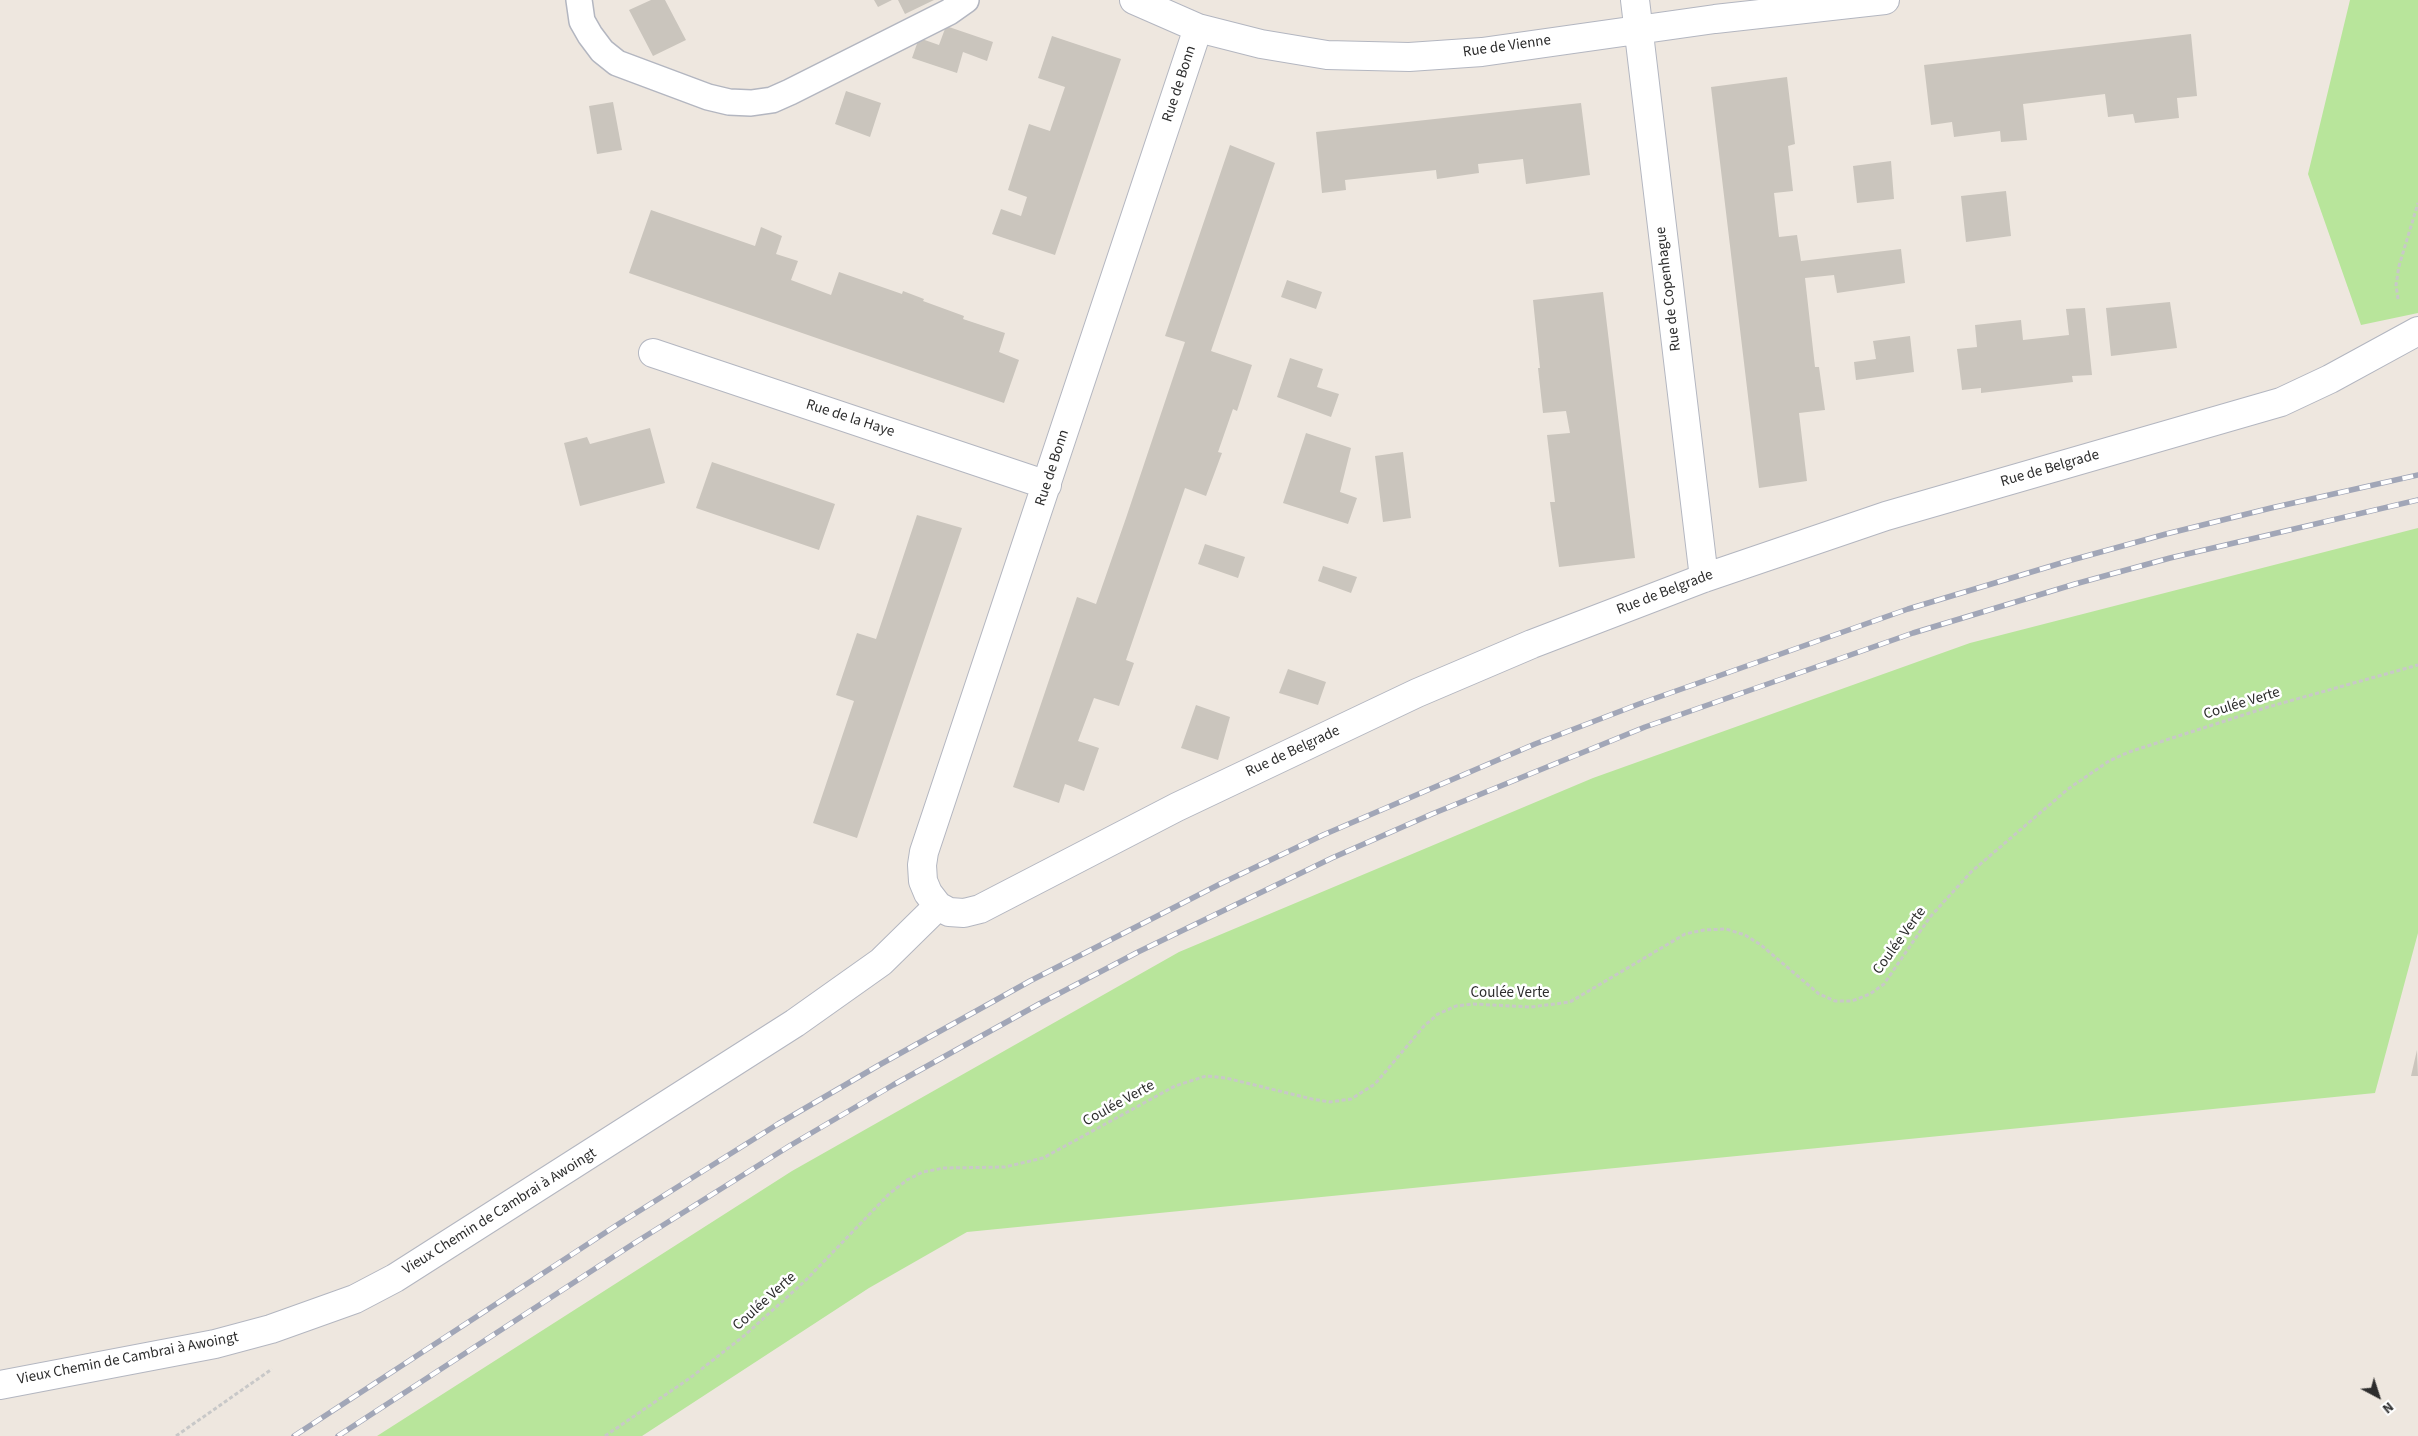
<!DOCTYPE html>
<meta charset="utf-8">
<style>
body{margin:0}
#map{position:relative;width:2418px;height:1436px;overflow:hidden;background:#eee7df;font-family:"Source Sans 3",sans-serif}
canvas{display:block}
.north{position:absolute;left:2353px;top:1371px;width:50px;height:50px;-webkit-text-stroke:4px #fff;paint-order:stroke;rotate:140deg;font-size:14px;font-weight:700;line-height:20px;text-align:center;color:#2d2d2d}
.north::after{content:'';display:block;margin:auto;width:18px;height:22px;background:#2d2d2d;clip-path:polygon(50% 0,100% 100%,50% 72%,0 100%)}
</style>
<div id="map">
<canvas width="2418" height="1436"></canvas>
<div class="north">N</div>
</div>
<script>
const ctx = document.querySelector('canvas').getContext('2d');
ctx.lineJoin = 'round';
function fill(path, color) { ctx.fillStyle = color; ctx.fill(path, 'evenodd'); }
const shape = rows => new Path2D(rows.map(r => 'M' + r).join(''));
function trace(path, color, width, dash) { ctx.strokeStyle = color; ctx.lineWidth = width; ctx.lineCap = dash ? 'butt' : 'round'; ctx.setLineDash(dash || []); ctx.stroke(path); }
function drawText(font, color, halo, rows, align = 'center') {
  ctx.font = font + ' "Source Sans 3",sans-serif'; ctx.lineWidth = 5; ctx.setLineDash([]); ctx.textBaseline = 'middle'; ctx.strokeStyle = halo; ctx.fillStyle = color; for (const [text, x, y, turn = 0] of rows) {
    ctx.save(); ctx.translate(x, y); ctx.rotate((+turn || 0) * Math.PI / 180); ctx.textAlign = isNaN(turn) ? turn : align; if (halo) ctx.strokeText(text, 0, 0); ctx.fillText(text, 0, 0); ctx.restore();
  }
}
const green = shape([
 [2350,0,2418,0,2418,313,2361,325,2308,174],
 [2418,528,2418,933,2375,1093,967,1232,869,1288,642,1436,377,1436,792,1171,1179,952,1593,778,1970,643]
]);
const building = shape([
 [651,0,665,0,686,40,653,56,629,10],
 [874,0,892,0,878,7],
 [898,0,934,0,905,14],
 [946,26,993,42,987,61,963,52,957,73,912,58,919,38,939,45],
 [2191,34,2197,96,2177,98,2179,118,2135,123,2133,114,2108,117,2105,94,2023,104,2027,140,2001,142,2000,131,1954,137,1952,122,1931,125,1924,65],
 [1052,36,1121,59,1055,255,992,234,1001,209,1021,216,1027,197,1008,190,1029,124,1050,131,1065,87,1038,78],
 [1787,77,1795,144,1788,146,1793,191,1774,193,1779,237,1797,235,1801,261,1901,249,1905,283,1837,293,1834,275,1805,278,1815,367,1819,367,1825,410,1799,413,1807,481,1759,488,1711,87],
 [846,91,881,103,870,137,835,124],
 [613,102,622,150,597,154,589,106],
 [1581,103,1590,175,1526,184,1523,159,1478,164,1479,173,1437,179,1436,170,1345,180,1346,190,1322,193,1316,132],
 [1230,145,1275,163,1211,351,1252,365,1237,411,1233,409,1218,452,1222,453,1206,496,1185,488,1126,660,1134,663,1119,706,1094,698,1078,741,1099,748,1084,791,1065,784,1059,803,1013,787,1077,597,1096,604,1126,518,1185,342,1165,336],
 [1891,161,1894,199,1857,203,1853,166],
 [2006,191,2011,236,1966,242,1961,196],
 [651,210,755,246,761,227,782,236,776,254,798,261,791,280,831,295,839,272,902,294,903,291,924,299,923,301,964,316,963,319,1005,333,999,352,1019,360,1004,403,629,273],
 [1287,280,1322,292,1316,309,1281,297],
 [1603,292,1635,558,1559,567,1550,502,1555,502,1547,435,1570,433,1566,411,1543,413,1538,368,1540,368,1533,300],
 [2170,302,2177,348,2111,356,2106,308],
 [2085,308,2092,375,2072,376,2073,382,1981,393,1981,388,1962,390,1957,349,1977,347,1975,325,2021,320,2023,340,2069,335,2066,309],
 [1910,336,1914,372,1856,380,1854,362,1876,359,1873,341],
 [1290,358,1323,369,1317,387,1339,394,1331,417,1277,397],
 [650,428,665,483,580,506,564,443,587,437,590,444],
 [1306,433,1351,448,1340,492,1357,498,1348,524,1283,503],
 [1403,452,1411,518,1383,522,1375,456],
 [712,462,835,504,819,550,696,508],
 [917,515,962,528,857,838,813,823,854,701,836,695,857,633,876,639],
 [1205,544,1245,557,1238,578,1198,564],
 [1323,566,1357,577,1351,593,1318,581],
 [1288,669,1326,682,1318,705,1279,693],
 [1196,705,1230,717,1218,760,1181,748],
 [2417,1050,2418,1076,2411,1076]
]);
const path = shape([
 [2398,299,2396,285,2399,266,2418,203],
 [176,1436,272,1369],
 [605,1436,690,1378,745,1335,806,1280,889,1194,907,1180,923,1172,944,1168,1005,1167,1043,1158,1175,1086,1206,1076,1226,1078,1312,1099,1330,1102,1351,1099,1375,1084,1424,1026,1438,1014,1456,1006,1473,1004,1531,1007,1570,1002,1685,934,1704,930,1726,929,1745,935,1761,945,1819,994,1835,1001,1852,1001,1870,994,1884,984,1930,917,1971,872,2068,789,2109,761,2129,752,2268,707,2418,665]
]);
const service = shape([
 [579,0,582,21,590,35,602,51,617,63,708,97,729,102,751,103,772,100,790,92,949,12,966,0]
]);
const minor = shape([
 [1134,0,1198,28,1261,44,1327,55,1409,57,1482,52,1715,19,1885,0],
 [1635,0,1704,578],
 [1198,28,924,852,922,865,923,881,928,893,938,906,949,912,964,913,980,909,1177,807,1417,693,1532,644,1704,578,1886,516,2281,402,2330,379,2418,331],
 [653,353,1047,485],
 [0,1385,215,1344,271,1329,355,1299,395,1278,795,1023,881,962,938,906]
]);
const rail = shape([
 [294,1436,620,1223,778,1124,881,1064,1030,981,1220,884,1323,835,1535,744,1639,704,1908,609,2068,561,2166,534,2271,508,2418,475],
 [338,1436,633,1244,791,1145,893,1085,1039,1004,1138,952,1332,858,1432,814,1645,727,1913,633,2075,584,2170,558,2418,500]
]);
const streetNames = [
 ["Rue de Vienne",1507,47,-8],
 ["Rue de Bonn",1180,84,-72],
 ["Rue de Copenhague",1669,289,-97],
 ["Rue de la Haye",850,419,18],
 ["Rue de Bonn",1053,468,-72],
 ["Rue de Belgrade",2050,469,-16],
 ["Rue de Belgrade",1665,593,-21],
 ["Coulée Verte",2242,704,-17],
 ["Rue de Belgrade",1293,752,-25],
 ["Coulée Verte",1900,941,-54],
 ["Coulée Verte",1510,994],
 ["Coulée Verte",1119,1104,-29],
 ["Vieux Chemin de Cambrai à Awoingt",500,1212,-32],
 ["Coulée Verte",765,1302,-42],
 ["Vieux Chemin de Cambrai à Awoingt",128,1359,-11]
];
fill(green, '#b8e59b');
fill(building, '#cac5bd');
trace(service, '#b3b6c0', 28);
trace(minor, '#b3b6c0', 30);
trace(path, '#c8c8c8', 3, [4, 2.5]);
trace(service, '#fff', 25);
trace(minor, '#fff', 28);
trace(rail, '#a1a6b7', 5.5);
trace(rail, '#fff', 4, [11]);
drawText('15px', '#2d2d2d', '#fff', streetNames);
</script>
